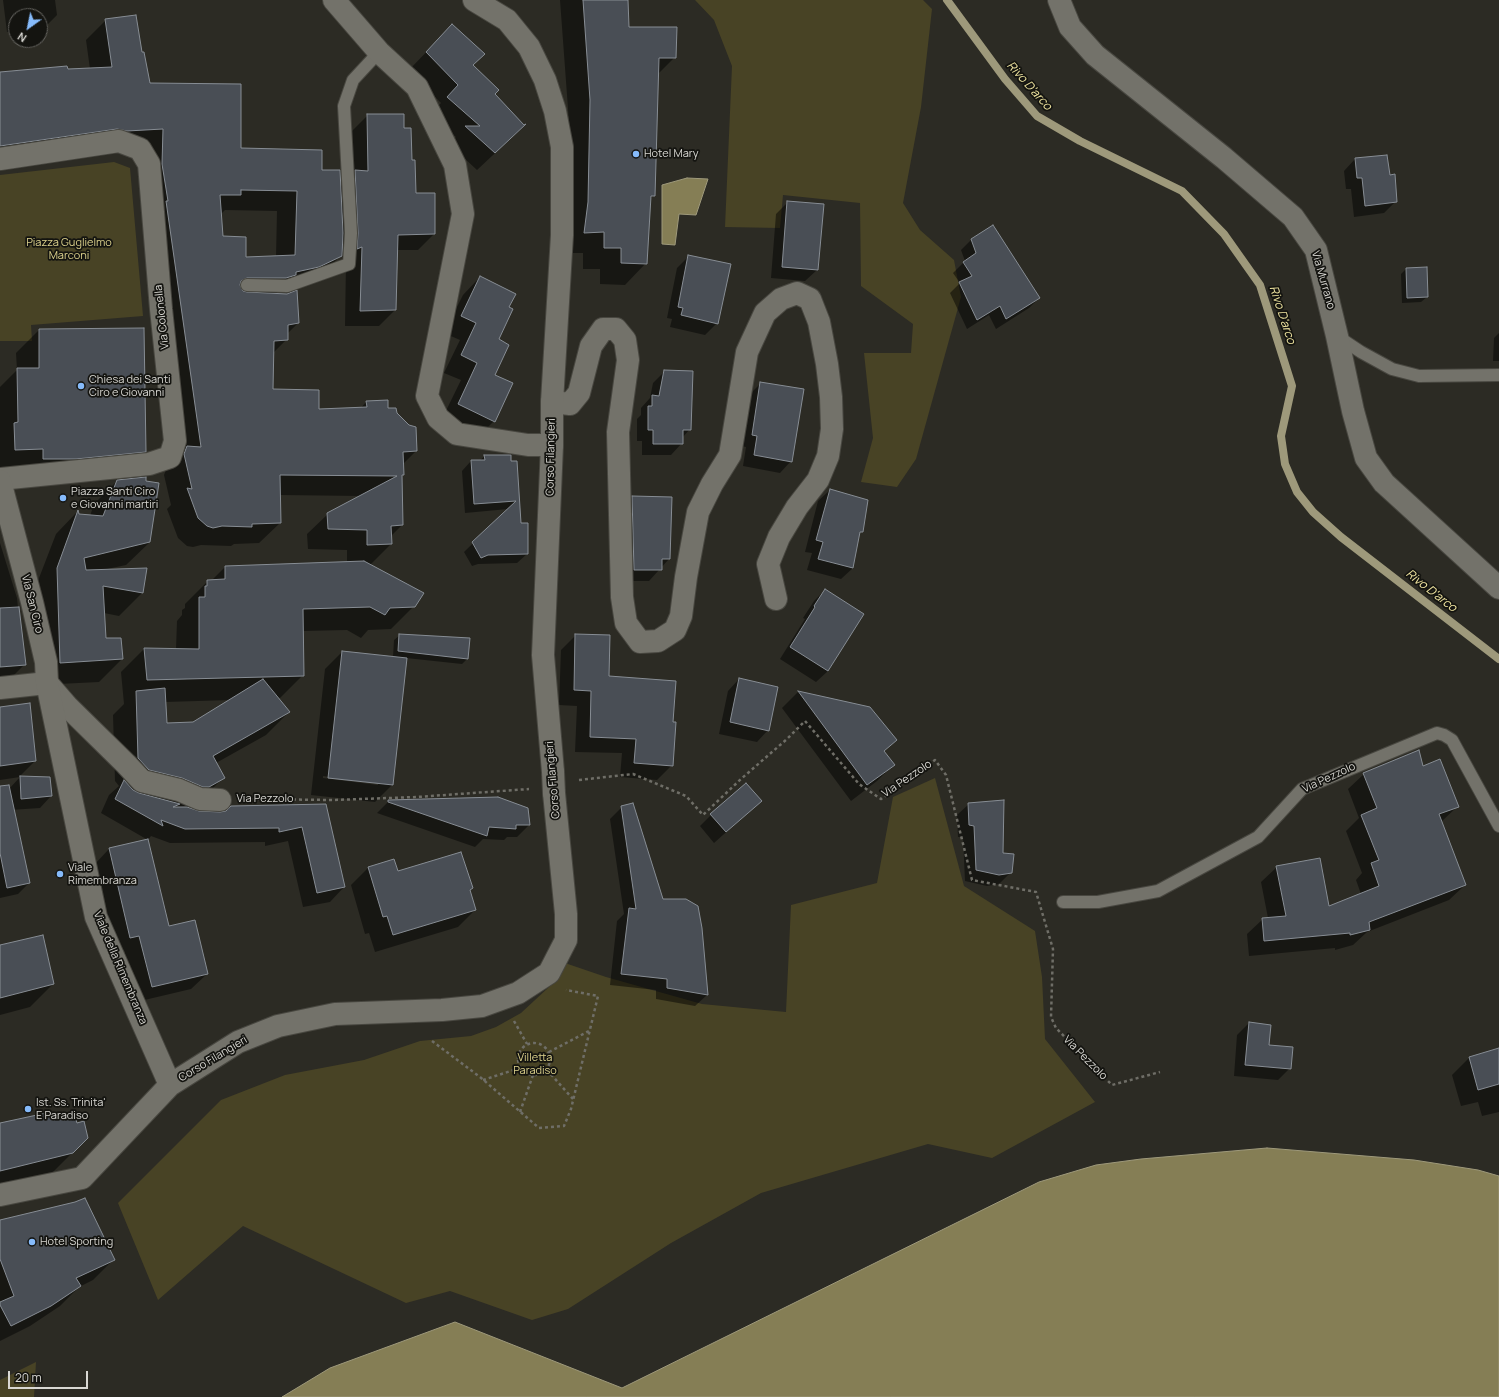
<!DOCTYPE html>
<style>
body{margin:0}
#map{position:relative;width:1499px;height:1397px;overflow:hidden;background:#2c2b24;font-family:Manrope,sans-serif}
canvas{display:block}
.north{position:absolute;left:8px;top:8px;width:40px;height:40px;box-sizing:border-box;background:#141410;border:1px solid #63625e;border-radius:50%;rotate:213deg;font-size:11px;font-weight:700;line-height:16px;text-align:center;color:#d9d8d3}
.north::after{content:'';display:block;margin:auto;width:14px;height:18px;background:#86bbfb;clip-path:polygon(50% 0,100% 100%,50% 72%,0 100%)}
.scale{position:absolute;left:8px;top:1371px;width:80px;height:18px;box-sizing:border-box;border:2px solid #d9d8d3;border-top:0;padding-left:5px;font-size:12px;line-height:14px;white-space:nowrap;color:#d9d8d3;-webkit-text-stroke:3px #141410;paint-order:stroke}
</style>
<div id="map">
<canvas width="1499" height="1397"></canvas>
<div class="north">N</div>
<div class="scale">20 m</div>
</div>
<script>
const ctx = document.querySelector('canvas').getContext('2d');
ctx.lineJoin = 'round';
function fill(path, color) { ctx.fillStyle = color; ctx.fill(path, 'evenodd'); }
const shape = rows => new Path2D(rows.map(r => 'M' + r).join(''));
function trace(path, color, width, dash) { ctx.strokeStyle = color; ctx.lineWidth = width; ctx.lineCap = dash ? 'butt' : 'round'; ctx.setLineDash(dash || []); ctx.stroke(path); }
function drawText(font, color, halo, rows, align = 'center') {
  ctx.font = font + ' Manrope,sans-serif'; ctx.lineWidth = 3.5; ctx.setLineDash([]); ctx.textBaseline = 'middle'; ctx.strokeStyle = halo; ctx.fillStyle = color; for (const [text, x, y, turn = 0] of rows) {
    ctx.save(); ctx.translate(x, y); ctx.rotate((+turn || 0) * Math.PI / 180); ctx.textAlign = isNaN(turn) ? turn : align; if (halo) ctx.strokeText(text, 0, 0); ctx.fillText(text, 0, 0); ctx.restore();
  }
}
const green = shape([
 [695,0,923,0,932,9,921,107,903,203,920,230,954,260,961,297,916,459,897,487,861,482,873,438,864,353,911,353,913,324,861,286,860,203,783,195,780,228,725,227,732,66,714,20],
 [114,162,130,168,143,316,31,325,32,341,0,341,0,175],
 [935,778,964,886,1035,931,1042,977,1045,1039,1095,1102,992,1158,928,1144,761,1193,671,1243,568,1309,532,1320,450,1291,406,1303,243,1226,158,1300,118,1203,221,1100,285,1075,364,1060,420,1041,471,1036,496,1027,521,1013,549,987,562,962,606,977,702,1004,786,1012,791,905,877,883,893,797],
 [36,1362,34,1397,0,1397,0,1380]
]);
const water = shape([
 [687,178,708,179,696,215,679,214,675,245,662,244,662,185,687,178],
 [1267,1148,1414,1160,1478,1170,1499,1176,1499,1397,282,1397,330,1368,455,1322,622,1388,1039,1182,1096,1165,1141,1159,1267,1148]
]);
const shadow = shape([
 [3,0,55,0,57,15,46,26,40,27,40,16,16,16,16,31,7,32],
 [560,0,627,0,628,28,675,57,657,75,654,195,650,199,646,263,625,285,600,284,600,269,583,269,583,253,563,253,567,224,569,122],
 [106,20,141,53,149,84,240,149,321,171,340,187,352,175,351,132,368,115,403,129,411,161,415,194,434,234,418,250,397,250,395,310,379,326,345,326,346,262,342,264,342,254,321,276,279,291,275,294,298,323,287,334,287,339,273,353,272,390,318,410,360,409,366,402,387,409,416,451,402,465,403,475,401,477,402,525,390,537,391,544,370,565,414,606,391,629,368,630,361,638,347,630,303,631,303,675,280,698,277,698,289,712,266,735,216,763,224,777,201,800,187,808,199,812,220,813,325,805,344,887,330,902,303,907,288,841,265,846,265,842,170,843,151,836,148,840,101,813,109,795,119,786,115,781,113,715,124,704,121,672,144,649,176,649,177,621,182,615,182,610,185,608,185,604,208,581,211,581,225,567,347,563,347,550,308,549,307,534,328,514,362,496,279,495,280,523,259,543,234,544,231,546,201,545,193,547,187,546,178,538,167,509,171,505,164,475,167,467,143,148,0,163,0,76,90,69,86,40],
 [225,210,277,211,276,257,245,258,222,237,221,214],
 [231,700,193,723,166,724,165,702],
 [435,43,472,66,494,94,524,126,477,170,449,144,456,137,430,115,441,103,409,70],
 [1355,159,1396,201,1384,213,1354,217,1351,189,1346,189,1344,171],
 [788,202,817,270,805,281,771,278,776,214],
 [993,226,1039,298,1029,308,996,329,989,315,967,329,950,293,960,283,953,273,965,261,961,250,971,240],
 [689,256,717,323,705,335,670,327,672,319,667,318,677,268],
 [1406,269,1427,297,1421,302,1402,303,1401,274],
 [480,277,508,307,497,339,494,375,494,421,477,438,441,421,461,380,444,373,460,340,444,333,463,295],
 [39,330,145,451,122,474,0,472,0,387,17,370,16,353],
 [1499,333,1499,361,1493,361,1494,338],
 [665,371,690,429,682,438,682,443,671,455,642,455,642,441,637,441,637,419,641,415,641,408,650,398,653,383],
 [761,383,791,461,780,473,743,466,746,447,741,446,749,395],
 [485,456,510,456,520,524,527,554,517,563,478,564,472,566,464,552,508,509,465,513,462,471,471,461,479,461],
 [117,481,150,542,126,565,107,569,145,569,142,593,119,616,104,613,105,639,122,659,99,682,38,685,34,591,56,534,77,512,78,515,90,516,94,504],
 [830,490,862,531,858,535,853,568,841,579,807,570,812,553,805,552,818,501],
 [632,497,669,559,649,581,623,581,621,508],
 [0,543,17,598,24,665,4,685,0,685],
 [825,590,863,614,828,671,816,682,780,659,805,619,803,618,814,601],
 [400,635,467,659,462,664,406,658,392,785,375,802,311,795,325,669,342,652,393,657,394,640],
 [323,776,378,783,378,785,323,778],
 [576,635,608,677,672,723,672,765,657,780,620,777,622,753,575,752,577,706,559,705,561,650],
 [739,679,768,730,757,742,719,734,728,691],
 [798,692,869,708,896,740,883,752,893,765,877,781,851,801,782,708],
 [0,708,35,761,19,777,49,778,51,796,40,808,10,810,9,789,20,777,0,780],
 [1423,767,1458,806,1441,822,1465,885,1449,900,1367,932,1353,945,1335,950,1335,948,1249,956,1247,934,1263,919,1268,918,1261,882,1277,867,1329,907,1361,894,1356,880,1362,873,1346,831,1359,818,1348,789,1364,774],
 [389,801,527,809,529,825,517,837,507,837,504,840,483,839,475,847,377,813],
 [761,801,714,843,700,826,711,815],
 [969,804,1002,854,1011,872,999,884,987,886,965,881,963,837,958,837,957,815],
 [622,807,662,900,701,928,707,995,695,1006,656,999,656,990,610,985,617,921,624,914,610,819],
 [0,824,29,883,18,894,0,898],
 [148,840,168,927,207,974,191,989,136,1002,124,950,115,953,94,865,109,849],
 [394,860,397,872,469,890,475,910,458,927,375,952,369,933,365,934,351,885,368,868],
 [0,946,53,984,30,1007,0,1015],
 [1249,1023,1268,1046,1290,1068,1278,1080,1234,1076,1237,1035],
 [1499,1049,1499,1112,1482,1116,1478,1102,1461,1106,1452,1075,1469,1058],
 [50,1120,72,1153,49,1176,0,1187,0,1124],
 [0,1221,113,1260,93,1280,79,1287,60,1306,30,1326,0,1341]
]);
const stream = shape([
 [947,0,1005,79,1037,116,1080,141,1182,191,1224,234,1260,285,1292,386,1281,436,1285,464,1297,492,1313,512,1341,537,1499,659]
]);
const building = shape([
 [583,0,628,0,629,27,677,27,676,58,659,58,655,196,651,196,647,264,621,263,621,248,604,248,604,232,584,233,588,202,590,100,583,0],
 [136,15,142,52,144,52,150,83,241,84,241,148,322,150,322,170,340,170,343,233,342,256,319,267,296,272,296,275,286,278,247,278,241,281,240,285,243,291,247,292,287,294,297,290,299,323,288,325,288,340,274,341,273,389,319,390,319,409,367,407,366,401,388,400,388,408,396,408,397,413,409,425,416,427,417,451,403,452,404,475,402,475,403,525,391,526,392,544,367,545,367,530,328,529,327,513,397,476,280,475,281,523,252,524,252,527,222,526,213,528,207,526,198,518,187,488,192,489,184,454,187,446,201,447,166,201,168,201,162,164,163,129,127,131,117,129,0,146,0,72,67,66,68,69,112,67,105,19,136,15],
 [241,190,297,191,295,255,246,257,246,237,223,236,220,195,241,195,241,190],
 [452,24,485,54,473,65,499,90,495,94,524,125,526,124,495,153,465,126,480,126,447,97,458,85,426,52,452,24],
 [367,114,404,114,404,128,411,128,412,160,415,160,416,193,435,193,435,234,398,235,396,310,360,311,362,247,357,249,358,233,355,170,368,171,367,114],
 [1387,155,1390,175,1395,174,1397,202,1365,206,1362,178,1357,178,1355,158,1387,155],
 [787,201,824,204,818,270,782,267,787,201],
 [993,225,1040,298,1006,319,1000,306,977,320,959,282,972,276,963,262,976,253,971,239,993,225],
 [688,255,731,264,718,324,681,315,683,308,678,307,688,255],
 [1427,267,1428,297,1407,298,1406,268,1427,267],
 [480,276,516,294,509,307,513,309,499,339,509,345,495,375,513,383,495,422,458,404,477,363,461,355,476,323,461,316,480,276],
 [144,328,146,452,76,459,43,459,43,449,15,450,14,423,18,422,17,368,39,368,39,329,144,328],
 [664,370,693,371,691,430,683,430,683,444,653,444,653,430,648,430,648,406,652,406,652,395,659,396,664,370],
 [760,382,804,389,792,462,754,455,757,436,752,435,760,382],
 [484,455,511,455,511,461,517,461,521,523,528,523,528,554,488,555,481,558,472,542,516,501,474,504,471,460,485,460,484,455],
 [146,477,146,481,159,483,150,542,84,558,86,570,147,568,143,593,103,586,106,638,121,638,123,659,60,663,57,568,78,510,79,514,103,516,117,480,146,477],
 [830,489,868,500,863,532,860,532,853,568,818,559,823,542,816,540,830,489],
 [632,496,672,497,670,559,662,559,662,570,634,570,632,496],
 [364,561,424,593,415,607,390,608,385,615,370,607,303,609,304,676,147,680,144,648,199,649,199,597,205,597,205,586,207,586,207,580,225,579,225,566,364,561],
 [825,589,864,614,828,671,790,647,815,607,814,606,825,589],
 [19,607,26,665,0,667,0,608,19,607],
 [399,634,470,638,468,659,398,651,399,634],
 [575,634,610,635,609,676,676,681,673,722,676,722,673,766,634,763,636,739,590,737,591,691,574,690,575,634],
 [342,651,407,658,393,785,328,778,342,651],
 [739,678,778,687,769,731,730,722,739,678],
 [263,679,290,712,213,756,225,778,209,787,203,787,182,778,149,770,138,758,136,691,165,688,167,723,193,722,263,679],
 [798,691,870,707,897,740,884,751,895,765,867,785,798,691],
 [30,703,36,761,0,766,0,707,30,703],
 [1419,750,1423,766,1440,759,1459,807,1439,814,1466,885,1369,922,1370,930,1350,935,1350,933,1264,941,1262,918,1286,916,1276,866,1320,858,1329,906,1379,886,1371,863,1379,860,1361,815,1377,808,1363,773,1419,750],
 [20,776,50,777,52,796,21,799,20,776],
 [124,780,133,790,139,793,180,804,173,807,187,807,199,811,220,812,226,811,231,806,326,804,345,887,317,893,302,827,279,832,279,828,185,829,161,820,163,826,115,799,124,780],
 [746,783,762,801,726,832,710,814,746,783],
 [9,785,30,883,7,888,0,853,0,786,9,785],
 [498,797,528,808,530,825,516,825,516,829,489,827,487,836,388,802,388,800,498,797],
 [1004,800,1003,853,1014,854,1012,873,999,875,976,870,974,826,969,825,968,803,1004,800],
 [633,803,663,899,686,899,698,906,702,928,708,995,667,988,667,979,621,974,629,908,636,909,621,806,633,803],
 [148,839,169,926,195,920,208,974,152,987,139,936,130,938,109,848,148,839],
 [461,852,473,888,470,890,476,910,393,935,387,916,383,917,368,867,394,859,398,871,461,852],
 [43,935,54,984,0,998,0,945,43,935],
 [1249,1022,1271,1025,1269,1045,1293,1047,1291,1069,1245,1065,1249,1022],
 [1499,1048,1499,1084,1478,1090,1469,1057,1499,1048],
 [51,1112,51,1118,74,1114,77,1123,84,1121,88,1138,73,1153,0,1171,0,1123,51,1112],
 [85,1198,115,1260,76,1278,81,1286,51,1306,11,1326,0,1305,0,1302,14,1296,0,1259,0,1220,75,1202,85,1198]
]);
const path = shape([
 [579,780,633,774,686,796,703,815,741,779,787,739,805,721,859,784,881,799,935,760,946,775,972,880,1036,892,1053,949,1051,1017,1056,1028,1112,1085,1160,1072],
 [245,799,333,800,417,797,529,789],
 [514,1021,527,1044],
 [432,1041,480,1077,539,1128,564,1126,571,1109,598,996,566,990],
 '518 1059a16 16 0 1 1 32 0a16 16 0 1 1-32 0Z',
 [549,1052,589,1031],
 [547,1070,573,1099],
 [483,1080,520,1068],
 [520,1112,533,1075]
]);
const service = shape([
 [247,285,287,286,349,264,351,233,344,106,353,80,379,52],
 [1337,336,1361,352,1392,369,1419,376,1499,375],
 [1063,902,1098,902,1158,891,1258,837,1302,789,1437,733,1444,735,1452,740,1499,826]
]);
const minor = shape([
 [334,0,379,52,417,87,455,165,463,214,427,396,438,418,457,434,528,445,552,445],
 [1059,0,1070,27,1095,55,1224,158,1293,217,1316,250,1337,336,1353,411,1366,458,1384,483,1499,588],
 [0,159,119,141,140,149,149,164,161,309,175,441,170,457,149,464,0,479],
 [552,402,570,404,579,393,591,346,603,329,616,329,625,340,628,360,618,432,622,597,626,623,640,642,658,641,675,630,681,616,686,577,698,512,712,484,730,455,747,352,765,313,781,299,797,293,810,299,819,322,827,364,831,397,832,429,828,456,818,480,797,507,779,537,768,564,776,599],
 [0,688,47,683,67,706,126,764,142,781,179,790,200,799,220,800]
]);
const tertiary = shape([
 [474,0,507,20,529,47,545,80,555,111,562,147,562,235,552,402,552,445,543,655,553,772],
 [0,481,32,602,46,662,47,683,96,917,170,1085],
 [0,1195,82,1178,170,1085,238,1042,278,1026,335,1014,442,1010,482,1006,518,993,549,973,566,940,566,914,554,793]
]);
const tertiaryBridge = shape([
 [553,772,554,793]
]);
const markers = [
 [636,154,4,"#86bbfb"],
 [81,386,4,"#86bbfb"],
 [63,498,4,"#86bbfb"],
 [60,874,4,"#86bbfb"],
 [28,1109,4,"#86bbfb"],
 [32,1242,4,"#86bbfb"]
];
const poiNames = [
 ["Hotel Mary",644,154],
 ["Chiesa dei Santi",89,380],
 ["Ciro e Giovanni",89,393],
 ["Piazza Santi Ciro",71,492],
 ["e Giovanni martiri",71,505],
 ["Viale",68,868],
 ["Rimembranza",68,881],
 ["Ist. Ss. Trinita'",36,1103],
 ["E Paradiso",36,1116],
 ["Hotel Sporting",40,1242]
];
const parkNames = [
 ["Piazza Guglielmo",69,243],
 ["Marconi",69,256],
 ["Villetta",535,1058],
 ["Paradiso",535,1071]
];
const streetNames = [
 ["Via Murrano",1323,280,74],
 ["Via Colonella",162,317,-96],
 ["Corso Filangieri",551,457,-89],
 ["Via San Ciro",32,604,76],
 ["Via Pezzolo",1329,778,-25],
 ["Via Pezzolo",907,779,-34],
 ["Corso Filangieri",553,780,-95],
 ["Via Pezzolo",265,799],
 ["Viale della Rimembranza",120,968,67],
 ["Via Pezzolo",1085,1058,45],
 ["Corso Filangieri",213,1059,-31]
];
const waterNames = [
 ["Rivo D'arco",1029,86,48],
 ["Rivo D'arco",1282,315,72],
 ["Rivo D'arco",1431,591,38]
];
fill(green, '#484325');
fill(water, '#857e55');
trace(water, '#9e997b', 1);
fill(shadow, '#0007');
trace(stream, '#9e997b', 8);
fill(building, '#494e55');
trace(building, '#878d94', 1);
trace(service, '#484740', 14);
trace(minor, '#484740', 24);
trace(tertiary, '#484740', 24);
trace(path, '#6f6e67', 2.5, [3, 3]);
trace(service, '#73726a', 12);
trace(minor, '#73726a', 22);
trace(tertiary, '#73726a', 22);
trace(tertiaryBridge, '#484740', 24, []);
trace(tertiaryBridge, '#73726a', 22);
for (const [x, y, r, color] of markers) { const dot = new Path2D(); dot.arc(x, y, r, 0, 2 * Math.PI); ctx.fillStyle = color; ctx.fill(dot); trace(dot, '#141410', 1.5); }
drawText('11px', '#d9d8d3', '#141410', poiNames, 'left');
drawText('11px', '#dcd18c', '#141410', parkNames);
drawText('11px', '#d9d8d3', '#141410', streetNames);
drawText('italic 12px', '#f1e6a1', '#141410', waterNames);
</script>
